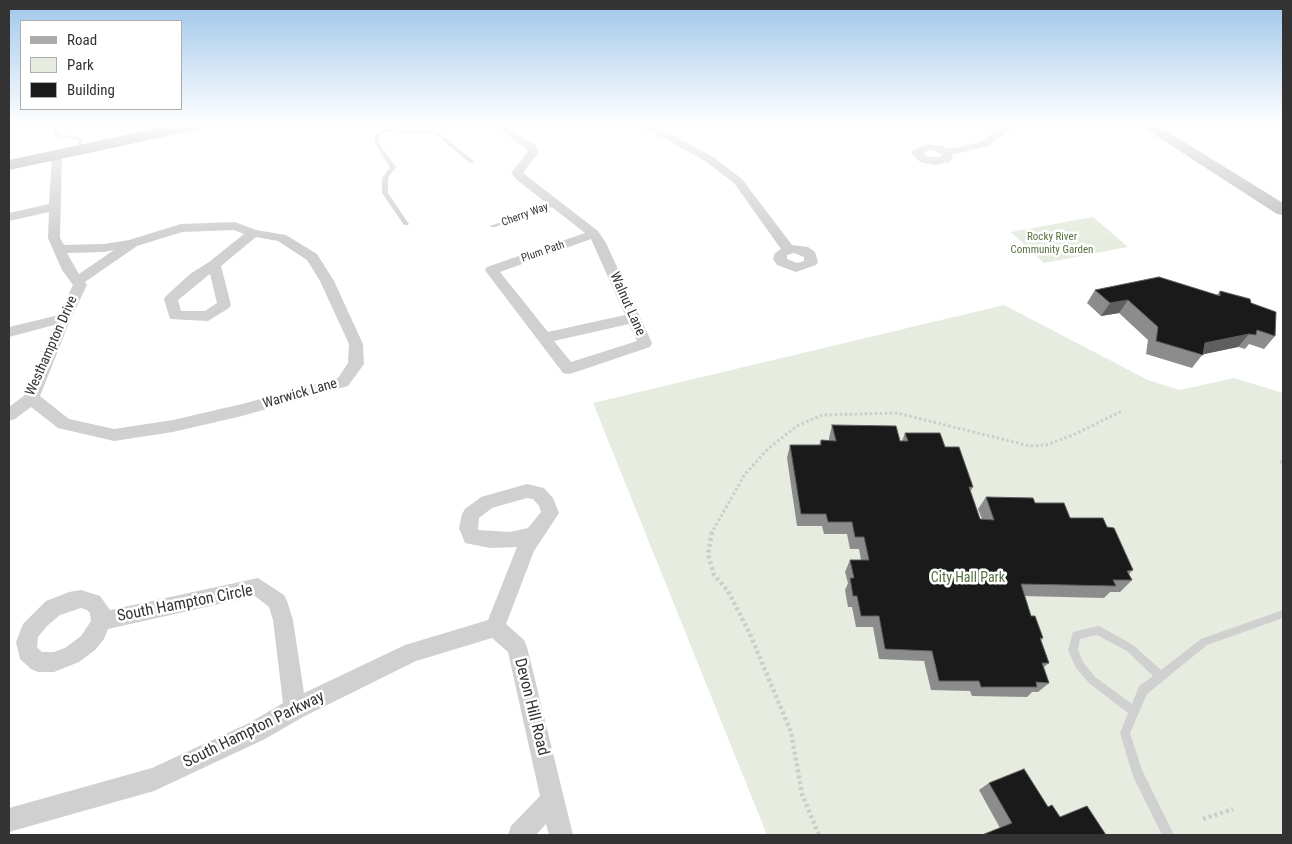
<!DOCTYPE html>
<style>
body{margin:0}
#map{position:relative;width:1292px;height:844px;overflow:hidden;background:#fff;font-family:"Roboto Condensed",sans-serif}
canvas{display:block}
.frame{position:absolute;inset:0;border:10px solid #333;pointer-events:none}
.legend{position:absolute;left:20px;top:20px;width:162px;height:90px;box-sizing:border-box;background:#fff;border:1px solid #adadad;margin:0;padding:6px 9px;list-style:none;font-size:15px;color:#333}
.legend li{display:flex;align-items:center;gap:10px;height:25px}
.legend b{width:25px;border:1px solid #adadad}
</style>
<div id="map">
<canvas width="1292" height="844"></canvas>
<div class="frame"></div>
<ul class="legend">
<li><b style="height:6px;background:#ababab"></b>Road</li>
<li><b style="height:14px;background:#e6ecdf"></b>Park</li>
<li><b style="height:14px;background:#1a1a1a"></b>Building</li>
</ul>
</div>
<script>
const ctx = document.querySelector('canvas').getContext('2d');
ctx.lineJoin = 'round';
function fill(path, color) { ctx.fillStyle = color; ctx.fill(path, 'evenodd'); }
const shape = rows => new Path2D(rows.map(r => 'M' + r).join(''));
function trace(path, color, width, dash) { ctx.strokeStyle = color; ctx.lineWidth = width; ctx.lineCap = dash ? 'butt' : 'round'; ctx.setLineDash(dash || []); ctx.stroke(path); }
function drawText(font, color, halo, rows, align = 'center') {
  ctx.font = font + ' "Roboto Condensed",sans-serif'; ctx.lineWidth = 5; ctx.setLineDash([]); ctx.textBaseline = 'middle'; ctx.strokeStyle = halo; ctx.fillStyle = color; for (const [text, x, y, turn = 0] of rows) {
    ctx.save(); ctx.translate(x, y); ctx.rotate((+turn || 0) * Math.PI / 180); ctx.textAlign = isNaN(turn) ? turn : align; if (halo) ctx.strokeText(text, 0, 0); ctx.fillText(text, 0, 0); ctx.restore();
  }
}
const green = shape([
 [1093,217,1128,247,1044,263,1011,232],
 [1004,305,1148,380,1180,390,1234,378,1283,393,1283,835,767,835,593,403]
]);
const pathFar1 = shape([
 [1280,462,1283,462],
 [711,534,745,474,769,448,797,426,822,415,897,413,1030,446,1046,445,1073,435,1122,411]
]);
const path = shape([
 [712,532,708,554,714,575,728,591,750,634,791,732,802,794,819,835],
 [1203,819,1233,809]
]);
const lane = shape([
 [53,124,57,124,58,134,82,138,83,151,78,150,78,140,54,136,53,124],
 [378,124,382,124,385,129,437,131,475,162,470,163,434,133,385,132,379,137,379,144,396,167,388,178,388,193,409,224,408,225,404,225,382,193,382,178,390,167,375,144,375,137,381,130,378,124],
 [556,202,559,204,558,205,495,227,491,227,490,226,556,202],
 [1283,610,1283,618,1207,645,1147,694,1130,733,1142,770,1174,835,1162,835,1133,776,1120,733,1128,713,1089,683,1076,668,1068,650,1073,632,1098,626,1101,627,1133,645,1161,670,1201,639,1283,610],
 [1097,635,1127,651,1153,676,1139,686,1132,704,1095,677,1083,662,1078,650,1080,639,1097,635]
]);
const street = shape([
 [492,124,504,124,536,146,538,153,523,173,598,231,606,243,652,343,650,347,573,373,568,374,563,373,487,273,485,270,487,267,585,233,517,180,511,173,527,153,527,149,492,124],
 [591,239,625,315,548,332,500,272,591,239],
 [629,324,637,341,571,362,554,341,629,324],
 [631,124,646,124,671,134,713,157,742,179,792,245,808,247,815,252,818,262,816,265,796,272,777,265,773,259,775,253,781,249,734,183,705,161,663,138,631,124],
 [794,253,804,257,804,261,797,263,787,259,787,255,794,253],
 [1005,124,1017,124,989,146,952,155,953,158,949,162,935,165,924,163,920,162,912,154,913,150,927,144,942,146,948,149,981,142,1005,124],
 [929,150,935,151,941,154,941,157,928,157,923,153,929,150],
 [57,152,62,155,60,238,64,245,104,244,129,240,181,224,235,222,256,230,286,235,317,254,334,281,363,344,364,364,348,386,242,416,173,432,114,441,58,428,31,407,15,419,9,421,9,407,25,395,54,325,9,337,9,327,59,315,73,285,62,270,48,238,49,212,9,221,9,213,49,204,52,155,57,152],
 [234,230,244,234,209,262,190,274,166,296,164,299,170,319,208,321,229,308,231,305,221,266,256,237,278,241,307,260,320,281,349,344,348,363,338,378,242,404,173,420,114,429,69,419,40,396,71,318,87,285,85,282,137,246,182,232,234,230],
 [114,250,79,274,67,253,104,252,114,250],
 [210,274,217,303,205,311,181,311,178,300,210,274],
 [527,484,544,488,553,498,559,513,534,551,506,624,524,640,527,647,573,835,549,835,546,824,536,835,508,835,511,826,540,796,508,652,492,638,416,661,303,717,265,739,154,791,9,832,9,808,152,768,249,723,283,703,273,620,269,607,255,596,108,629,104,639,95,650,79,662,54,672,38,672,31,669,20,659,16,642,23,624,46,601,69,592,81,590,100,596,110,610,258,578,284,595,287,601,293,620,304,693,405,645,488,620,517,547,490,548,465,543,459,528,462,514,465,509,481,497,527,484],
 [527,498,533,499,539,506,541,512,528,528,510,532,478,530,479,518,492,508,527,498],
 [81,608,87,610,90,613,91,621,81,636,65,648,54,652,42,652,37,647,38,637,47,626,60,615,81,608]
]);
const secondary = shape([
 [1138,124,1155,124,1283,203,1283,215,1277,214,1138,124]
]);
const primary = shape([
 [177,124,208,124,206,127,200,129,9,170,9,160,177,124]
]);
const wall = shape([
 [1095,290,1217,295,1220,291,1251,303,1275,336,1264,349,1249,344,1245,349,1238,347,1203,354,1192,368,1146,354,1148,340,1119,313,1101,316,1087,303],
 [832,425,900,441,902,441,905,433,945,447,973,487,970,492,980,519,982,519,978,509,986,497,1035,503,1070,518,1107,527,1133,570,1129,574,1132,580,1120,592,1110,592,1104,598,1024,596,1031,616,1043,638,1041,641,1049,663,1044,667,1049,683,1038,692,1032,692,1027,697,972,696,970,691,931,690,924,661,879,659,873,627,856,627,852,607,848,607,845,590,848,583,845,572,850,560,861,560,859,549,850,549,847,534,824,534,822,526,797,526,787,458,790,445,819,445,821,440,829,441,829,438],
 [989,783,1048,807,1060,817,1000,828,979,790]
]);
const shadedWall = shape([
 [1128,300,1119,313,1101,316,1110,303],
 [1249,334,1238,347,1200,355,1205,343]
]);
const building = shape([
 [1159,277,1220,296,1220,291,1250,299,1251,303,1276,312,1275,336,1257,330,1256,335,1249,334,1205,343,1203,355,1156,341,1158,327,1128,300,1110,303,1095,290,1159,277],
 [832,425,896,426,900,441,908,441,905,433,940,433,945,447,959,447,973,487,969,487,980,519,994,520,986,497,1033,498,1035,503,1064,503,1070,518,1103,518,1107,527,1114,528,1133,570,1127,571,1132,580,1113,580,1116,586,1021,584,1031,616,1035,616,1043,638,1040,638,1049,663,1042,663,1049,683,1036,682,1037,687,981,687,979,681,939,681,932,651,885,649,879,616,861,616,857,596,853,596,850,578,854,578,850,560,869,560,864,537,855,537,852,522,828,522,826,514,801,514,790,445,821,445,821,440,836,441,832,425],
 [1024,769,1048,807,1052,805,1060,817,1087,806,1106,835,982,835,1012,823,989,783,1024,769]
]);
const farStreetnames = [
 ["Cherry Way",525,215,-20],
 ["Plum Path",543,252,-19]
];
const farParknames = [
 ["Rocky River",1052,237],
 ["Community Garden",1052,250]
];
const streetNames = [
 ["Walnut Lane",627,304,66],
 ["Westhampton Drive",52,346,-66],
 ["Warwick Lane",300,394,-16]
];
const parkNames = [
 ["City Hall Park",968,578]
];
const nearStreetnames = [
 ["South Hampton Circle",185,604,-11],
 ["Devon Hill Road",531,707,76],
 ["South Hampton Parkway",254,730,-26]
];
fill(green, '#e6ecdf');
trace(pathFar1, '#cdcdcd', 3, [2.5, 2.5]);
trace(path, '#cdcdcd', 4.5, [3, 3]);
fill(lane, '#d0d0d0');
fill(street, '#d0d0d0');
fill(secondary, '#bdbdbd');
fill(primary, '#ababab');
fill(wall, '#8c8c8c');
fill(shadedWall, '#5f5f5f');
fill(building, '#1a1a1a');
trace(building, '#5f5f5f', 1);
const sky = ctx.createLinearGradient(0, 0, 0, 242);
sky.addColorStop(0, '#9ec6ea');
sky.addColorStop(0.51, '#fff');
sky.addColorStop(1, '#ffffff00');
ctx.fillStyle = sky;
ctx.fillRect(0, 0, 1292, 242);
drawText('11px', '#333', '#fff', farStreetnames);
drawText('11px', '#56703f', '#fff', farParknames);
drawText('14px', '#333', '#fff', streetNames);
drawText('14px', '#56703f', '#fff', parkNames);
drawText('16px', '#333', '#fff', nearStreetnames);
</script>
